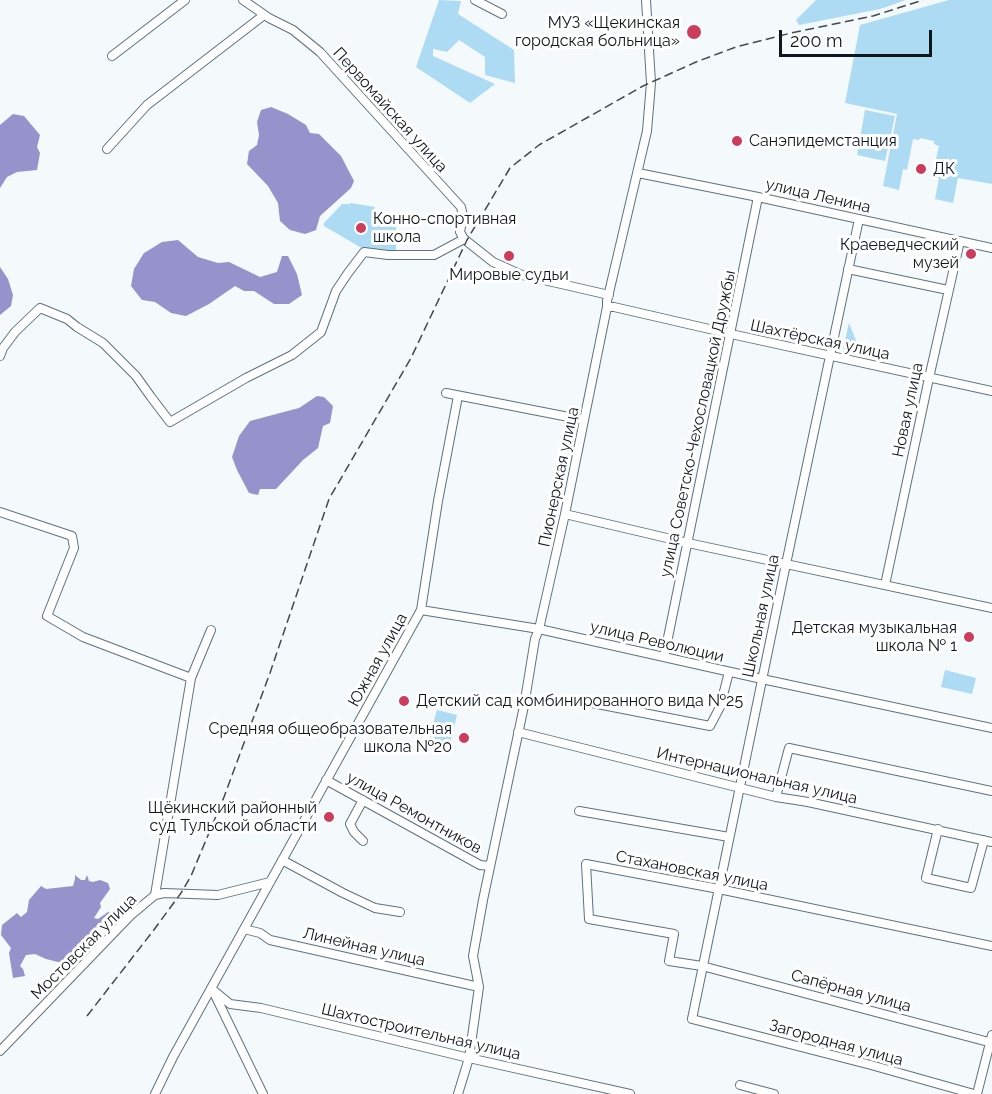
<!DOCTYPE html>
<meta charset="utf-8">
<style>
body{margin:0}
#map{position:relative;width:992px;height:1094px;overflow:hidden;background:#f4f9fc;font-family:Raleway,sans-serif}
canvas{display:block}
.scale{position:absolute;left:779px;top:30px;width:153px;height:27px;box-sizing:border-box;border:3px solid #0e171c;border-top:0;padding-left:8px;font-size:18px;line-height:21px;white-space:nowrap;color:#0e171c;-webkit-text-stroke:4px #fff;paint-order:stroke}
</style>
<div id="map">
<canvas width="992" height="1094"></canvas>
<div class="scale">200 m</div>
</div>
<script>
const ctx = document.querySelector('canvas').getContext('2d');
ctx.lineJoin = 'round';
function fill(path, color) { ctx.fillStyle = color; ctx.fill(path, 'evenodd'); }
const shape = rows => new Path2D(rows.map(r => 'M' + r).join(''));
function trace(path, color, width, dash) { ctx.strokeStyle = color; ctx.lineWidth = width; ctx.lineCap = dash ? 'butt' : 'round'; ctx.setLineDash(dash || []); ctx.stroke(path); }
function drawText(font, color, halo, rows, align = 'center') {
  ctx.font = font + ' Raleway,sans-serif'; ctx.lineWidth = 6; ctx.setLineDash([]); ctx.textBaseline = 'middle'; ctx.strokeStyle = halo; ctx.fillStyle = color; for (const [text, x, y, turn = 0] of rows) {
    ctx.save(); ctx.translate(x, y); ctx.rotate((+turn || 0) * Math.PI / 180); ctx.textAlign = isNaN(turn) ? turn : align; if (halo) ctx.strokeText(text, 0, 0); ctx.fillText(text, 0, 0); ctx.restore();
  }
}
const green = shape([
 [439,0,461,1,458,14,514,50,515,83,485,75,485,57,459,40,447,52,433,49,433,56,495,84,470,103,416,67],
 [816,0,906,0,880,9,799,25,796,20],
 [949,0,992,0,992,184,958,178,953,203,935,199,939,178,932,176,939,146,934,144,934,141,920,138,919,140,913,139,907,170,903,169,899,190,883,186,897,114,845,103,860,25],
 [865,110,895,116,885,161,857,155],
 [351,203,375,207,374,211,396,216,396,250,365,250,324,226,324,223,342,204,349,204],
 [849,323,861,353,843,349],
 [945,670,976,678,972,694,941,687],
 [437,710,457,715,449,747,428,742]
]);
const water = shape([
 [271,107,288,114,306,125,310,133,319,134,341,156,354,181,351,188,320,216,316,230,305,234,290,230,280,221,278,203,268,186,247,164,249,151,257,145,259,135,257,122,261,110],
 [13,114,24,116,40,135,37,147,40,153,37,170,17,172,7,177,0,188,0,125],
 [178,240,198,257,218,263,229,262,260,277,277,272,282,256,288,256,297,274,302,295,289,304,274,304,254,291,244,291,235,286,209,304,186,316,171,313,155,302,142,300,131,286,134,269,144,253,162,242],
 [0,267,8,279,13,295,11,306,0,315],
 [317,396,324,397,333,406,330,423,323,426,318,448,303,460,276,489,260,489,258,495,249,493,237,470,232,457,239,436,250,421,299,408],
 [75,875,81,880,85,880,87,875,89,881,93,882,100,880,108,883,110,889,100,903,101,907,94,918,98,919,108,912,114,911,115,913,103,925,73,961,58,962,46,959,35,954,26,955,20,966,23,969,25,976,13,978,9,953,11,948,1,935,2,925,17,913,21,917,27,912,29,900,41,886,46,889,73,886,75,879]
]);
const minor = shape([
 [243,0,269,18,293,30,320,52,461,207,463,216,460,232,464,239,493,262,522,275,609,295],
 [475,0,502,14],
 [112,56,185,0],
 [107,149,147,105,264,15],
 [638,173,758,197,992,248],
 [859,219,786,564,692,1019,871,1065,974,1094],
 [848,269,948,290],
 [607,307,614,307,731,334,992,391],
 [0,356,3,348,15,332,40,308,67,319,77,327,103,343,136,376,151,397,170,422,246,378,292,355,321,332,336,291,348,273,364,252,388,255,434,255,464,239],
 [446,393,584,420],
 [0,512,72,536,74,548,47,616,83,637,191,678,155,895],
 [565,514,688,543,992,608],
 [885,585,929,378,960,241],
 [421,610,539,629,762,679,992,728],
 [664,657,758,197],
 [191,678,211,630],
 [587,702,710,726,720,707,729,672],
 [518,732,776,797,808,802,992,842],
 [326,780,480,865,490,866],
 [776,797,789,748,992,791],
 [579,811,729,837],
 [938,829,926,878,971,888,984,840],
 [363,841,354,832,350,824,363,800],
 [282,860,343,893,375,908,400,912],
 [244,929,260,933,270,940,479,987],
 [992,946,719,889,586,864,589,919,674,934,669,961,702,966,992,1043],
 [212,989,230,1004,261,1008,469,1058,630,1094],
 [214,993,263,1094],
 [0,1051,130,916,155,895,164,893,218,895,270,882],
 [740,1085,774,1094],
 [155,1094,173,1057,421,610,438,501,458,396],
 [458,1094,469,1058,479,987,473,956,483,900,524,706,535,639,539,629,565,514,607,307,607,301,647,131,651,83,646,0],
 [977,1094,992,1035]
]);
const rail = shape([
 [87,1016,153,931,181,893,191,876,224,797,270,673,329,499,411,358,467,240,510,168,539,145,643,86,696,62,736,47,791,33,873,16,923,0]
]);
const markers = [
 [694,32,8,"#cc3d5d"],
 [737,141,6,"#cc3d5d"],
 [921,169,6,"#cc3d5d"],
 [361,228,6,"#cc3d5d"],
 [971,254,6,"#cc3d5d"],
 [509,256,6,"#cc3d5d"],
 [969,637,6,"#cc3d5d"],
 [404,701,6,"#cc3d5d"],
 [464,738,6,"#cc3d5d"],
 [329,817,6,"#cc3d5d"]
];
const poiNames = [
 ["МУЗ «Щекинская",680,23],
 ["городская больница»",680,41],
 ["Санэпидемстанция",749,141,"left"],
 ["ДК",933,169,"left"],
 ["Конно-спортивная",373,219,"left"],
 ["школа",373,237,"left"],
 ["Краеведческий",959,245],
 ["музей",959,263],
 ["Мировые судьи",509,275,"center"],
 ["Детская музыкальная",957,628],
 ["школа № 1",957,646],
 ["Детский сад комбинированного вида №25",416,701,"left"],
 ["Средняя общеобразовательная",452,729],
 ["школа №20",452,747],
 ["Щёкинский районный",317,808],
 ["суд Тульской области",317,826]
];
const streetNames = [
 ["Первомайская улица",390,110,48],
 ["улица Ленина",818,196,13],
 ["Шахтёрская улица",820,340,12],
 ["Новая улица",908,410,-78],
 ["улица Советско-Чехословацкой Дружбы",698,424,-78],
 ["Пионерская улица",559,477,-78],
 ["Школьная улица",761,616,-78],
 ["улица Революции",657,642,13],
 ["Южная улица",378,660,-61],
 ["Интернациональная улица",757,776,13],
 ["улица Ремонтников",414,813,29],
 ["Стахановская улица",692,871,11],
 ["Мостовская улица",84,947,-45],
 ["Линейная улица",364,947,13],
 ["Сапёрная улица",851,991,15],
 ["Шахтостроительная улица",421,1032,13],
 ["Загородная улица",836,1043,15]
];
fill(green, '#addbf3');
fill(water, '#9692cb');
trace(minor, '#5c737e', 10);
trace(minor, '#fff', 8);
trace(rail, '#424a4f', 1.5, [9, 4.5]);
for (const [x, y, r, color] of markers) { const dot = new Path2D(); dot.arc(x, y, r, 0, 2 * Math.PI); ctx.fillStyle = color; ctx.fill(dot); trace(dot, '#fff', 2); }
drawText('16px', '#0e171c', '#fff', poiNames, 'right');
drawText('16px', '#0e171c', '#fff', streetNames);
</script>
